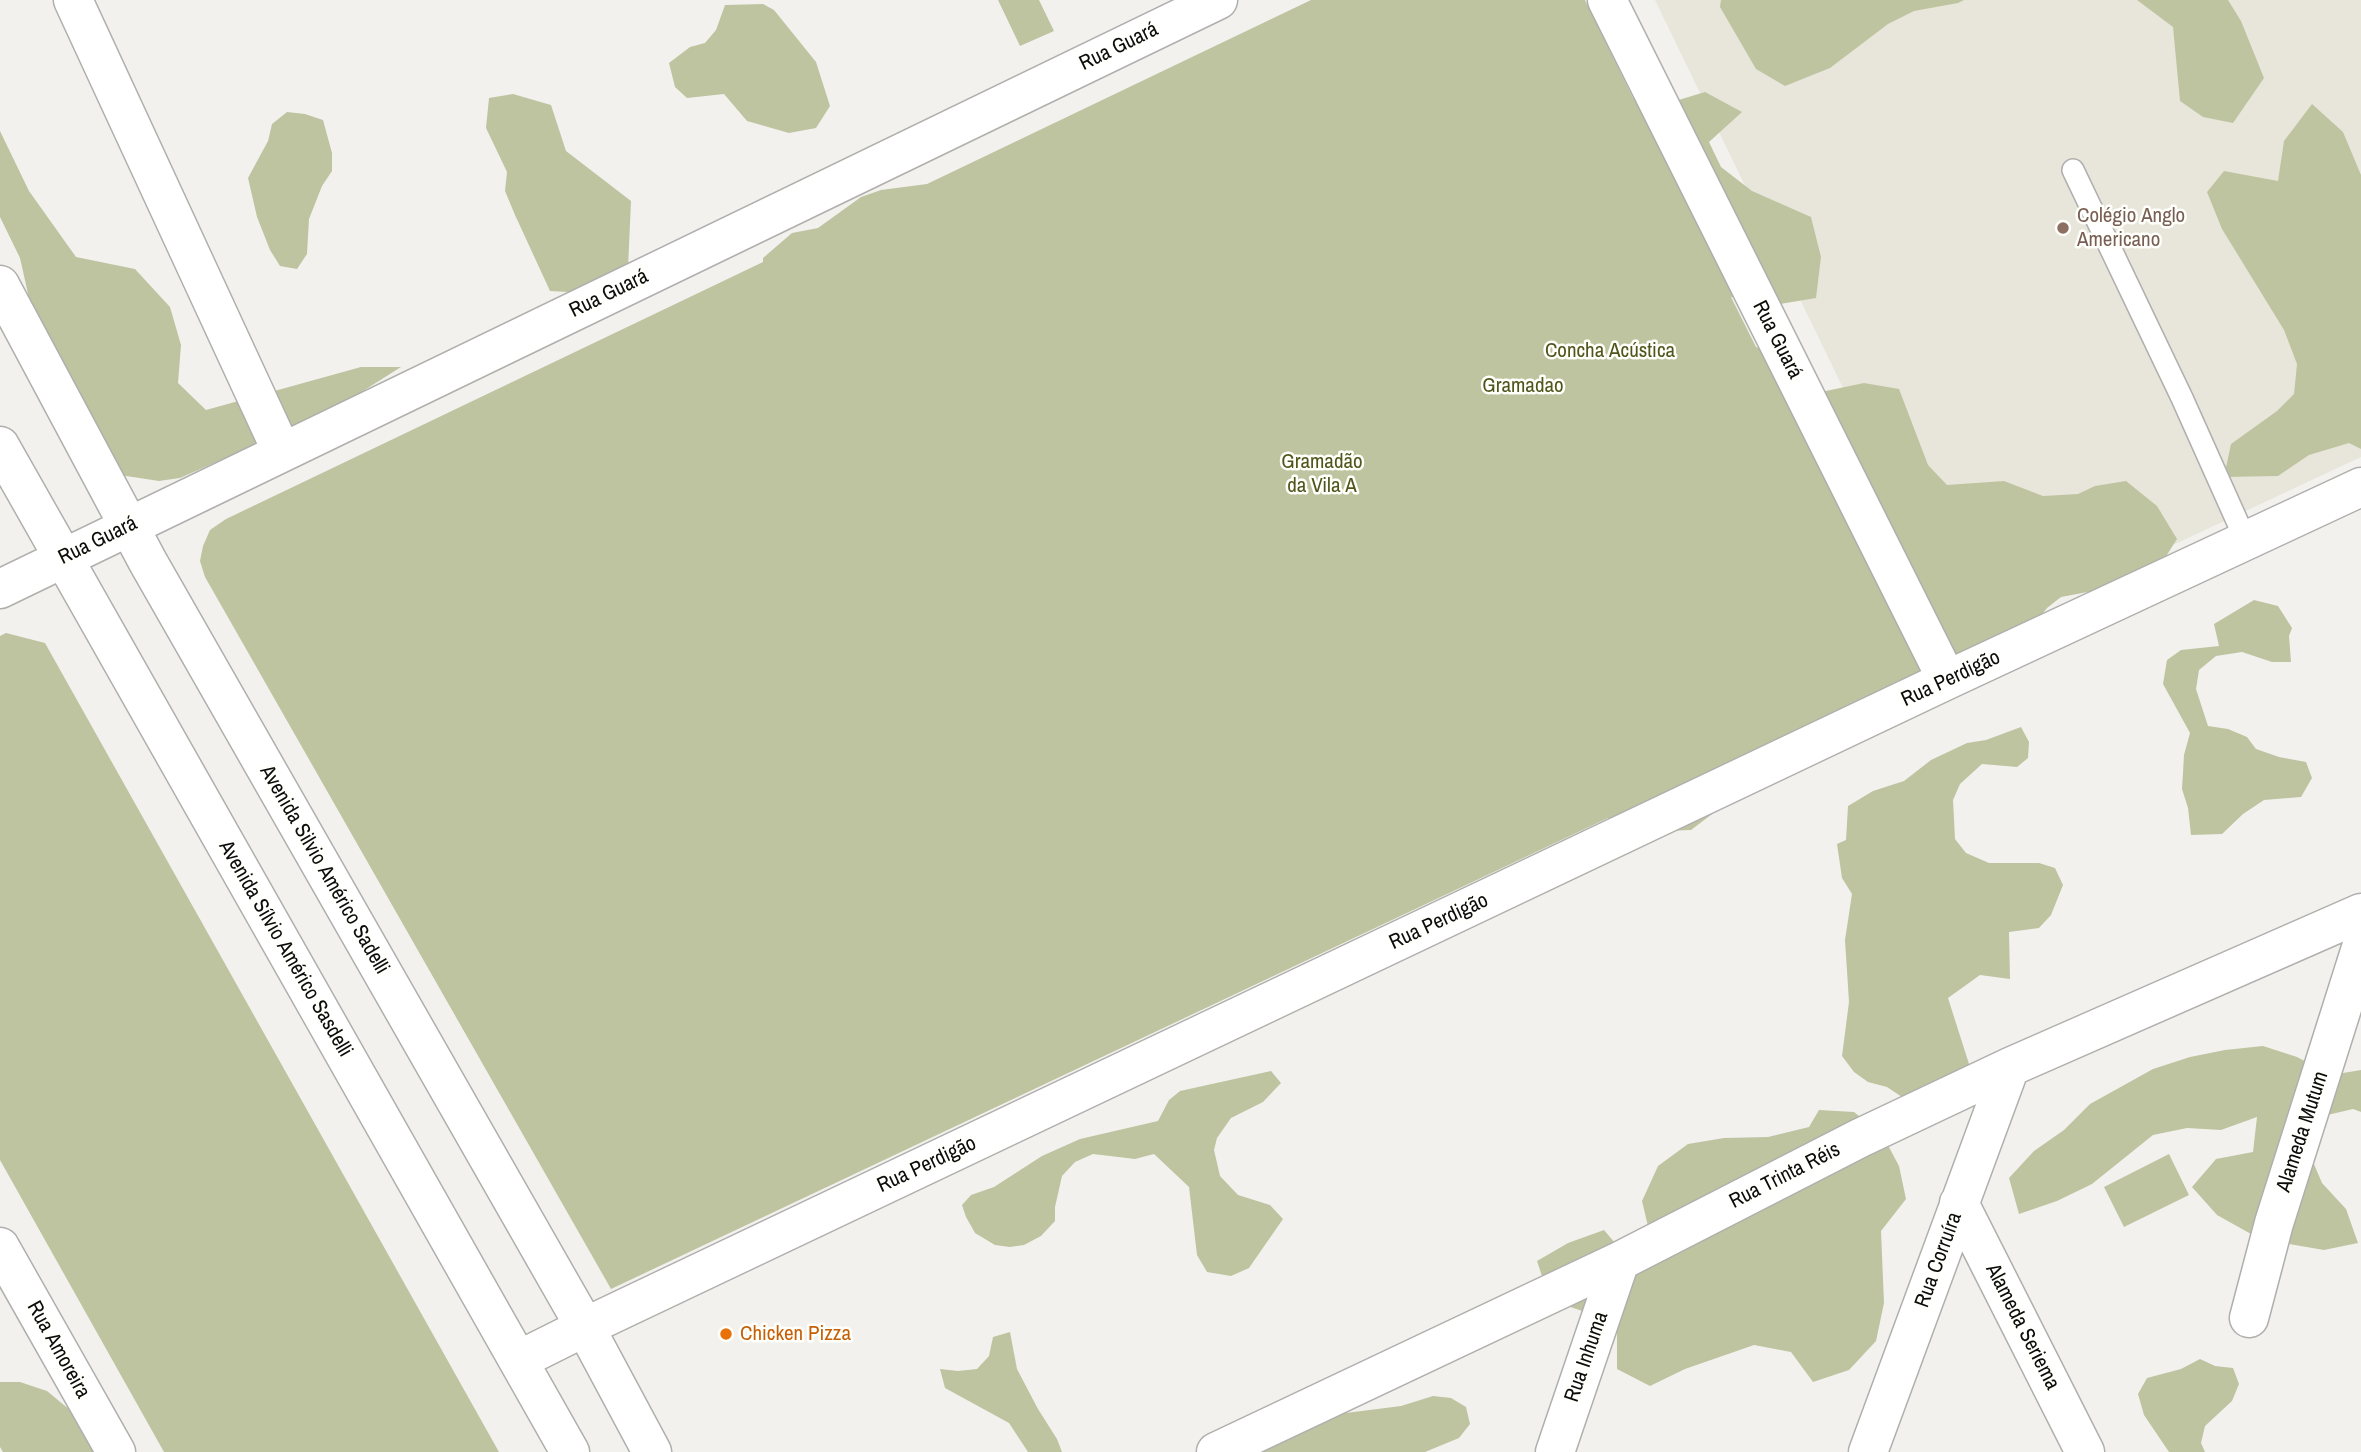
<!DOCTYPE html>
<meta charset="utf-8">
<style>
body{margin:0}
canvas{display:block;background:#f2f1ee}
</style>
<canvas width="2361" height="1452"></canvas>
<script>
const ctx = document.querySelector('canvas').getContext('2d');
ctx.lineJoin = 'round';
function fill(path, color) { ctx.fillStyle = color; ctx.fill(path, 'evenodd'); }
const shape = rows => new Path2D(rows.map(r => 'M' + r).join(''));
function trace(path, color, width, dash) { ctx.strokeStyle = color; ctx.lineWidth = width; ctx.lineCap = dash ? 'butt' : 'round'; ctx.setLineDash(dash || []); ctx.stroke(path); }
function drawText(font, color, halo, rows, align = 'center') {
  ctx.font = font + ' "Archivo Narrow",sans-serif'; ctx.lineWidth = 5; ctx.setLineDash([]); ctx.textBaseline = 'middle'; ctx.strokeStyle = halo; ctx.fillStyle = color; for (const [text, x, y, turn = 0] of rows) {
    ctx.save(); ctx.translate(x, y); ctx.rotate((+turn || 0) * Math.PI / 180); ctx.textAlign = isNaN(turn) ? turn : align; if (halo) ctx.strokeText(text, 0, 0); ctx.fillText(text, 0, 0); ctx.restore();
  }
}
const built = shape([
 [1655,0,2361,0,2361,457,1966,642]
]);
const green = shape([
 [998,0,1039,0,1054,31,1020,46],
 [1311,0,1585,0,1633,98,1672,102,1705,92,1742,112,1709,142,1721,167,1752,191,1811,217,1821,257,1816,298,1780,304,1731,297,1756,347,1765,350,1802,396,1864,383,1899,389,1928,465,1947,485,2004,481,2043,496,2078,494,2095,486,2126,481,2157,506,2177,539,2151,580,2061,597,2047,608,2027,634,1835,723,1825,716,1736,758,1728,802,1691,830,1617,833,1608,818,611,1289,205,577,200,561,203,546,210,530,226,519,763,262,763,258,792,233,818,228,861,197,881,190,927,184],
 [1721,0,1964,0,1958,3,1914,11,1888,24,1830,68,1785,86,1756,69,1720,7],
 [2137,0,2228,0,2241,21,2264,78,2233,123,2203,117,2180,101,2173,27],
 [763,4,774,10,816,62,830,106,816,128,789,133,747,121,724,94,687,98,675,87,669,63,690,47,705,43,716,30,725,5],
 [513,94,551,105,566,151,631,201,628,268,603,294,550,291,515,215,505,191,507,172,486,128,489,98],
 [2312,104,2343,132,2361,175,2361,449,2349,443,2309,455,2278,476,2224,477,2231,444,2277,411,2294,394,2297,364,2284,330,2222,229,2207,192,2224,171,2278,181,2284,141],
 [287,112,305,114,323,120,332,153,332,171,322,186,309,219,307,254,297,269,280,266,270,250,257,217,248,178,268,141,272,124],
 [0,131,29,191,76,257,135,269,170,307,181,345,178,383,206,410,361,367,401,367,336,408,323,428,239,452,180,478,159,481,113,474,37,334,20,258,0,217],
 [2254,600,2278,606,2292,628,2289,636,2291,662,2272,662,2242,652,2216,656,2199,670,2196,689,2208,726,2228,729,2247,737,2256,749,2279,757,2306,762,2312,778,2301,797,2264,800,2243,814,2222,834,2191,835,2188,808,2182,789,2184,755,2190,733,2163,684,2167,660,2181,650,2219,646,2214,624],
 [6,633,45,643,499,1452,164,1452,0,1160,0,636],
 [2021,727,2029,742,2028,758,2017,767,1982,764,1960,784,1953,800,1955,839,1966,853,1989,863,2039,863,2055,868,2063,885,2051,915,2039,928,2009,932,2010,979,1980,975,1948,998,1969,1064,1951,1079,1902,1097,1887,1087,1868,1082,1854,1072,1842,1056,1849,1002,1845,940,1852,894,1842,878,1837,844,1846,840,1848,806,1873,791,1904,781,1931,760,1967,743,1986,740],
 [2263,1046,2297,1057,2331,1075,2361,1070,2361,1112,2353,1109,2319,1117,2308,1150,2322,1183,2346,1209,2358,1243,2324,1250,2289,1244,2251,1234,2217,1215,2192,1187,2216,1159,2253,1152,2257,1117,2221,1130,2187,1128,2153,1135,2092,1184,2057,1201,2019,1214,2009,1178,2034,1151,2064,1130,2090,1104,2153,1069,2190,1057,2225,1050],
 [1271,1071,1281,1083,1263,1102,1231,1118,1217,1138,1214,1150,1220,1176,1238,1195,1270,1205,1283,1219,1249,1268,1231,1276,1207,1272,1197,1255,1189,1187,1154,1154,1135,1159,1093,1154,1075,1162,1062,1176,1055,1207,1055,1221,1041,1236,1024,1245,1010,1247,995,1245,975,1233,966,1217,962,1205,971,1195,994,1187,1042,1156,1080,1139,1158,1121,1169,1100,1180,1091],
 [1819,1110,1854,1112,1882,1134,1899,1166,1906,1199,1881,1231,1884,1303,1876,1341,1849,1370,1813,1382,1791,1352,1754,1345,1685,1369,1650,1386,1617,1369,1617,1331,1585,1312,1550,1300,1537,1261,1568,1243,1604,1230,1615,1243,1651,1239,1642,1201,1658,1166,1688,1144,1724,1138,1768,1137,1809,1127],
 [2169,1154,2189,1195,2124,1227,2104,1187],
 [1010,1332,1017,1369,1038,1409,1057,1439,1062,1452,1028,1452,1009,1423,945,1388,940,1369,958,1371,977,1369,989,1356,993,1337],
 [2200,1359,2215,1366,2233,1368,2239,1384,2232,1401,2205,1426,2201,1443,2205,1452,2169,1452,2144,1415,2138,1394,2147,1378,2181,1369],
 [0,1382,20,1382,47,1391,76,1415,95,1446,93,1452,3,1452,0,1447],
 [1433,1396,1451,1398,1466,1407,1470,1424,1459,1438,1425,1452,1248,1452,1338,1414,1401,1406]
]);
const service = shape([
 [2073,170,2182,398,2246,541]
]);
const minor = shape([
 [73,0,282,452],
 [1607,0,1947,680],
 [0,589,1218,0],
 [1959,1203,2085,1452],
 [0,1247,116,1452],
 [2249,1318,2274,1223,2361,948],
 [519,1360,585,1327,1947,680,2361,487],
 [1216,1452,1620,1261,1860,1138,2010,1067,2361,913],
 [1555,1452,1620,1261],
 [1868,1452,2010,1067]
]);
const secondary = shape([
 [0,285,148,562,585,1327,652,1452],
 [0,446,570,1452]
]);
const markers = [
 [2063,228,7,"#8d6e63"],
 [726,1334,7,"#e8710a"]
];
const streetNames = [
 ["Rua Guará",1119,47,-26],
 ["Rua Guará",609,294,-26],
 ["Rua Guará",1777,340,63],
 ["Rua Guará",98,541,-26],
 ["Rua Perdigão",1951,679,-25],
 ["Avenida Silvio Américo Sadelli",324,870,60],
 ["Rua Perdigão",1439,922,-25],
 ["Avenida Sílvio Américo Sasdelli",285,949,60],
 ["Alameda Mutum",2303,1132,-72],
 ["Rua Perdigão",927,1165,-25],
 ["Rua Trinta Réis",1785,1176,-27],
 ["Rua Corruíra",1939,1260,-70],
 ["Alameda Seriema",2022,1327,63],
 ["Rua Amoreira",58,1350,61],
 ["Rua Inhuma",1587,1357,-71]
];
const educationNames = [
 ["Colégio Anglo",2077,216],
 ["Americano",2077,240]
];
const parkNames = [
 ["Concha Acústica",1610,351],
 ["Gramadao",1523,386],
 ["Gramadão",1322,462],
 ["da Vila A",1322,486]
];
const foodNames = [
 ["Chicken Pizza",740,1334]
];
fill(built, '#e8e6db');
fill(green, '#bfc4a0');
trace(service, '#b0afad', 24);
trace(minor, '#b0afad', 41);
trace(secondary, '#b0afad', 41);
trace(service, '#fff', 21);
trace(minor, '#fff', 38);
trace(secondary, '#fff', 38);
for (const [x, y, r, color] of markers) { const dot = new Path2D(); dot.arc(x, y, r, 0, 2 * Math.PI); ctx.fillStyle = color; ctx.fill(dot); trace(dot, '#fffffb', 2.5); }
drawText('21px', '#0d0c0c', '#fffffb', streetNames);
drawText('21px', '#785e54', '#fffffb', educationNames, 'left');
drawText('21px', '#51551c', '#fffffb', parkNames);
drawText('21px', '#c56008', '#fffffb', foodNames, 'left');
</script>
